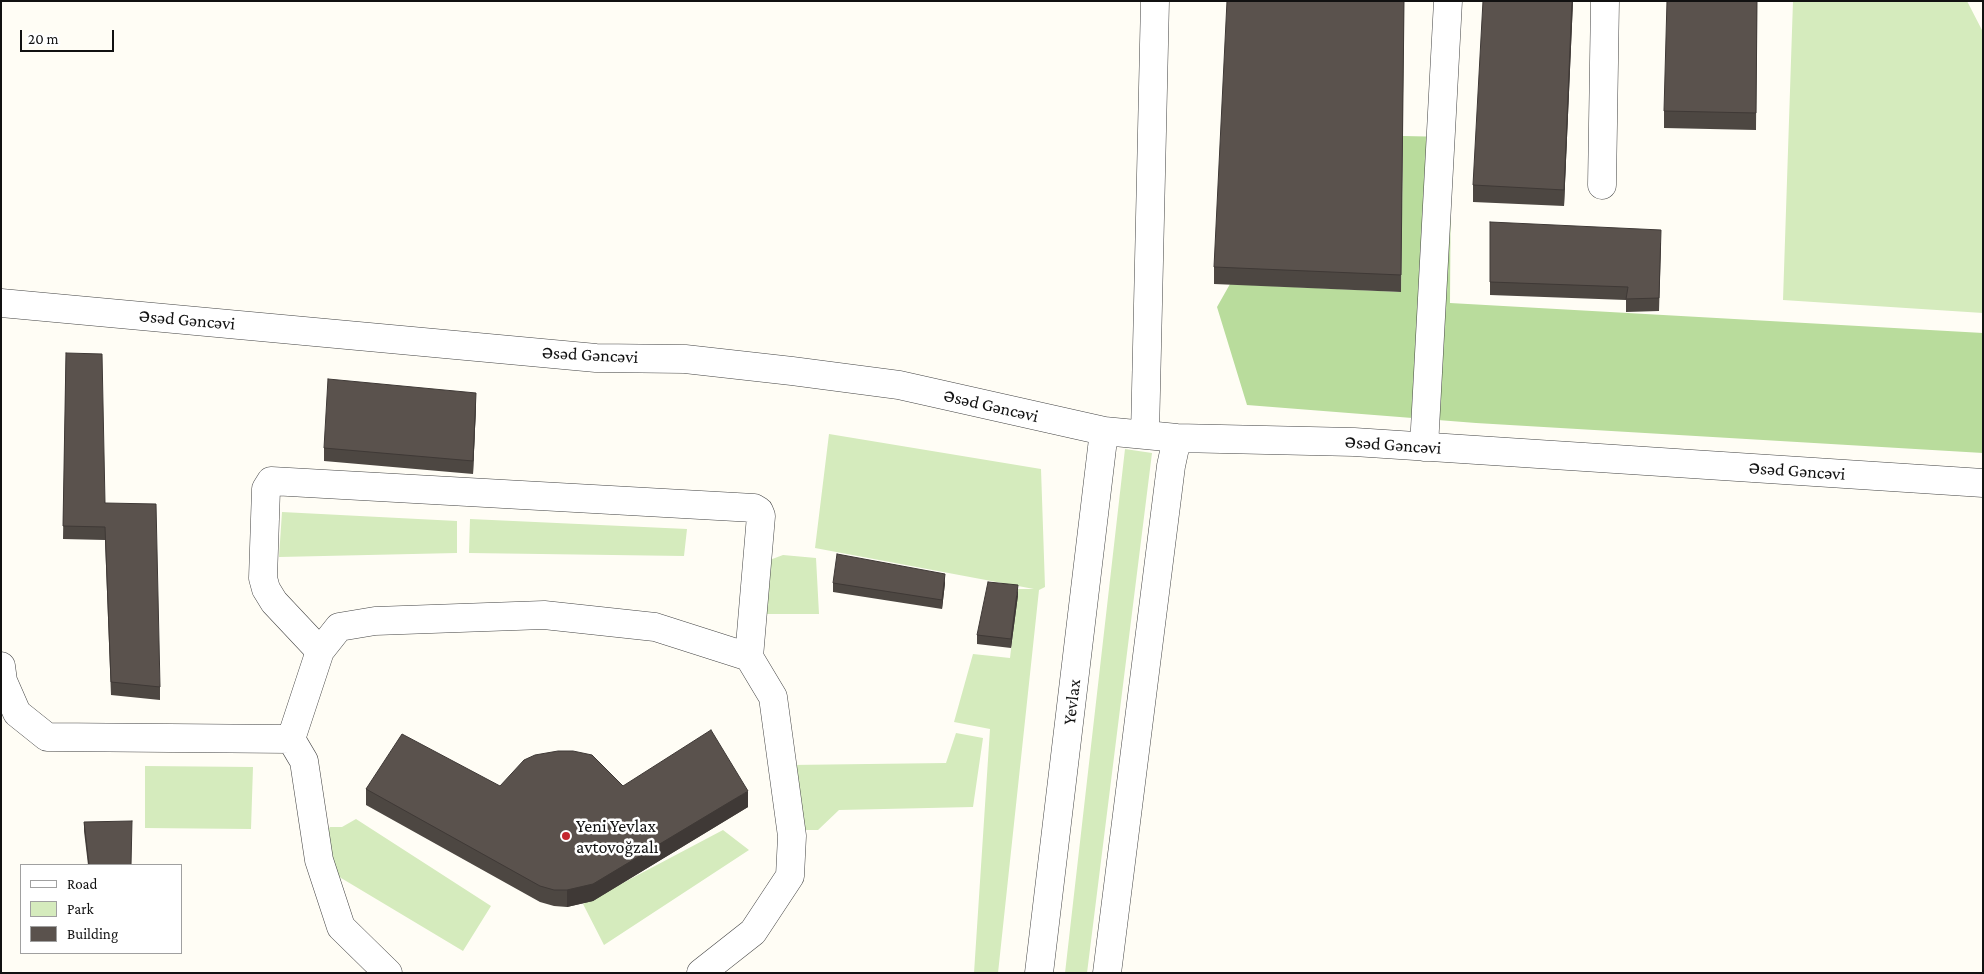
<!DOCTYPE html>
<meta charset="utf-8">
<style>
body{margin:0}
#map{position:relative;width:1984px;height:974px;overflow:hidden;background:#fffdf5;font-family:"Crimson Pro",serif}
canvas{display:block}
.frame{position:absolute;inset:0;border:2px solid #111;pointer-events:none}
.legend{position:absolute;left:20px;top:864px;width:162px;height:90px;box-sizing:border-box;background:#fff;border:1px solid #a0a0a0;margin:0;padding:6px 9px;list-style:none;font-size:15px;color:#111}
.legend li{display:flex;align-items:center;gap:10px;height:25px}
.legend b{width:25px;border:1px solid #a0a0a0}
.scale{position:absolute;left:20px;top:30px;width:94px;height:22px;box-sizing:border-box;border:2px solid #111;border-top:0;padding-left:6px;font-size:15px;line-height:18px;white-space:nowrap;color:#111;-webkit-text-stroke:4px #fff;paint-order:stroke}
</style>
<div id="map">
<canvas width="1984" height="974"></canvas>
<div class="frame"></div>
<ul class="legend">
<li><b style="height:6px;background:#fff"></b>Road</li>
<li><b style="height:14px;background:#d5ebbd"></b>Park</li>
<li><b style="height:14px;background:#5a524d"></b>Building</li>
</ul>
<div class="scale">20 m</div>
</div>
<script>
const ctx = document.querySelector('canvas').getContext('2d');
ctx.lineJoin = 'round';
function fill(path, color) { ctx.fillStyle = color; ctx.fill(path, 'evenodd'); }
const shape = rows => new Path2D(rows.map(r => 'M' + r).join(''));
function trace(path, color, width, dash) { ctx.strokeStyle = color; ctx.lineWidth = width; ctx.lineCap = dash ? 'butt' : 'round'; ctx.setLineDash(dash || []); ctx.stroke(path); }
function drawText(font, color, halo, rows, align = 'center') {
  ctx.font = font + ' "Crimson Pro",serif'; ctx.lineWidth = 5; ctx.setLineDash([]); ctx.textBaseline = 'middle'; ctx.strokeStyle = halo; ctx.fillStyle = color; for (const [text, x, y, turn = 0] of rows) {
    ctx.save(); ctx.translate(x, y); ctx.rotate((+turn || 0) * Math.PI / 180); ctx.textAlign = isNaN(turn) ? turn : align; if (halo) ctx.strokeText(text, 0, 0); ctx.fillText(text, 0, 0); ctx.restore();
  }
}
const green = shape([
 [1793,1,1967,1,1983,32,1983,313,1783,300],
 [829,434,1041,469,1045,587,1039,590,998,973,974,973,990,729,954,722,973,654,1010,658,1018,589,1034,589,815,548],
 [1125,449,1152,453,1087,973,1065,973],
 [282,512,457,521,457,553,279,557],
 [470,519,687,529,684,556,469,553],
 [783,555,816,558,819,614,764,614,767,561],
 [956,733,983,738,973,807,839,810,818,830,799,830,790,765,946,763],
 [145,766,253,767,251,829,145,828],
 [356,819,491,906,463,951,311,860,330,827,342,827],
 [723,830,749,850,604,945,583,904]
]);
const forest = shape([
 [1403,136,1451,137,1450,303,1983,333,1983,453,1476,423,1247,405,1217,307,1230,284,1401,292]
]);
const minor = shape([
 [1602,185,1605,1],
 [1,303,596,358,685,359,792,371,899,385,1104,431,1177,438,1354,442,1983,483],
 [1145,434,1155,1],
 [1424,447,1448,1],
 [320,651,274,602,266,589,263,578,266,489,271,481,754,508,759,511,761,516,749,657],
 [1,666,3,681,17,713,47,737,291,739],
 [388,973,341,927,319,860,304,761,291,739,320,651,339,627,375,621,544,615,655,627,749,657,773,697,792,836,790,876,753,932,701,973],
 [1039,973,1104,431],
 [1107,973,1171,466,1177,438]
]);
const wall = shape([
 [1404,1,1401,292,1214,284,1214,267],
 [1573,1,1564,206,1473,202,1473,185],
 [1757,1,1756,130,1664,128,1664,111],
 [1490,222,1661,243,1659,311,1626,312,1626,300,1490,295],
 [66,353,105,503,160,687,160,700,111,695,105,540,63,539],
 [476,406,473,474,324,461,324,448],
 [833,583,945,583,942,609,833,592],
 [1018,595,1011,648,977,644,977,635],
 [500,786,623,786,748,807,593,901,567,907,554,906,540,902,366,805,366,789],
 [84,822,131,865,88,865,84,831]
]);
const shadedWall = shape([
 [1572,1,1573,1,1564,206,1564,190],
 [476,393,476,406,473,474,473,461],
 [945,574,945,583,942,609,942,600],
 [1018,585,1018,595,1011,648,1011,639],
 [748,791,748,807,593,901,567,907,567,890]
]);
const building = shape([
 [1227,1,1404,1,1401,275,1214,267,1227,1],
 [1483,1,1572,1,1564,190,1473,185,1483,1],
 [1667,1,1757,1,1756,113,1664,111,1667,1],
 [1490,222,1661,230,1659,298,1626,299,1628,287,1490,282,1490,222],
 [66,353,102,354,105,503,156,504,160,687,111,682,105,527,63,526,66,353],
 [328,379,476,393,473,461,324,448,328,379],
 [837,554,945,574,942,600,833,583,837,554],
 [988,582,1018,585,1011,639,977,635,988,582],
 [711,730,748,791,593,884,567,890,554,890,540,886,366,789,402,734,500,786,524,760,535,755,558,751,573,751,592,755,623,786,711,730],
 [132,821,131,865,89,865,84,822,132,821]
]);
const markers = [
 [566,836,5,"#c4262e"]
];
const streetNames = [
 ["Əsəd Gəncəvi",187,320,5],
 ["Əsəd Gəncəvi",590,355,3],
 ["Əsəd Gəncəvi",991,406,13],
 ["Əsəd Gəncəvi",1393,445,4],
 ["Əsəd Gəncəvi",1797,471,4],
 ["Yevlax",1072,702,-83]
];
const poiNames = [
 ["Yeni Yevlax",576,826],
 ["avtovoğzalı",576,847]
];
fill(green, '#d5ebbd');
fill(forest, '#b9dc9c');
trace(minor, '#444', 29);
trace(minor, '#fff', 28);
fill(wall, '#4d4742');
fill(shadedWall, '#3f3936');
fill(building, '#5a524d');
trace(building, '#3f3936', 1);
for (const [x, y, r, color] of markers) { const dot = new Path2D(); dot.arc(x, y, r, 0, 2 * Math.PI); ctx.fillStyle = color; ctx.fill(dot); trace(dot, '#fff', 2); }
drawText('18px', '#111', '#fff', streetNames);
drawText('18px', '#111', '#fff', poiNames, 'left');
</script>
